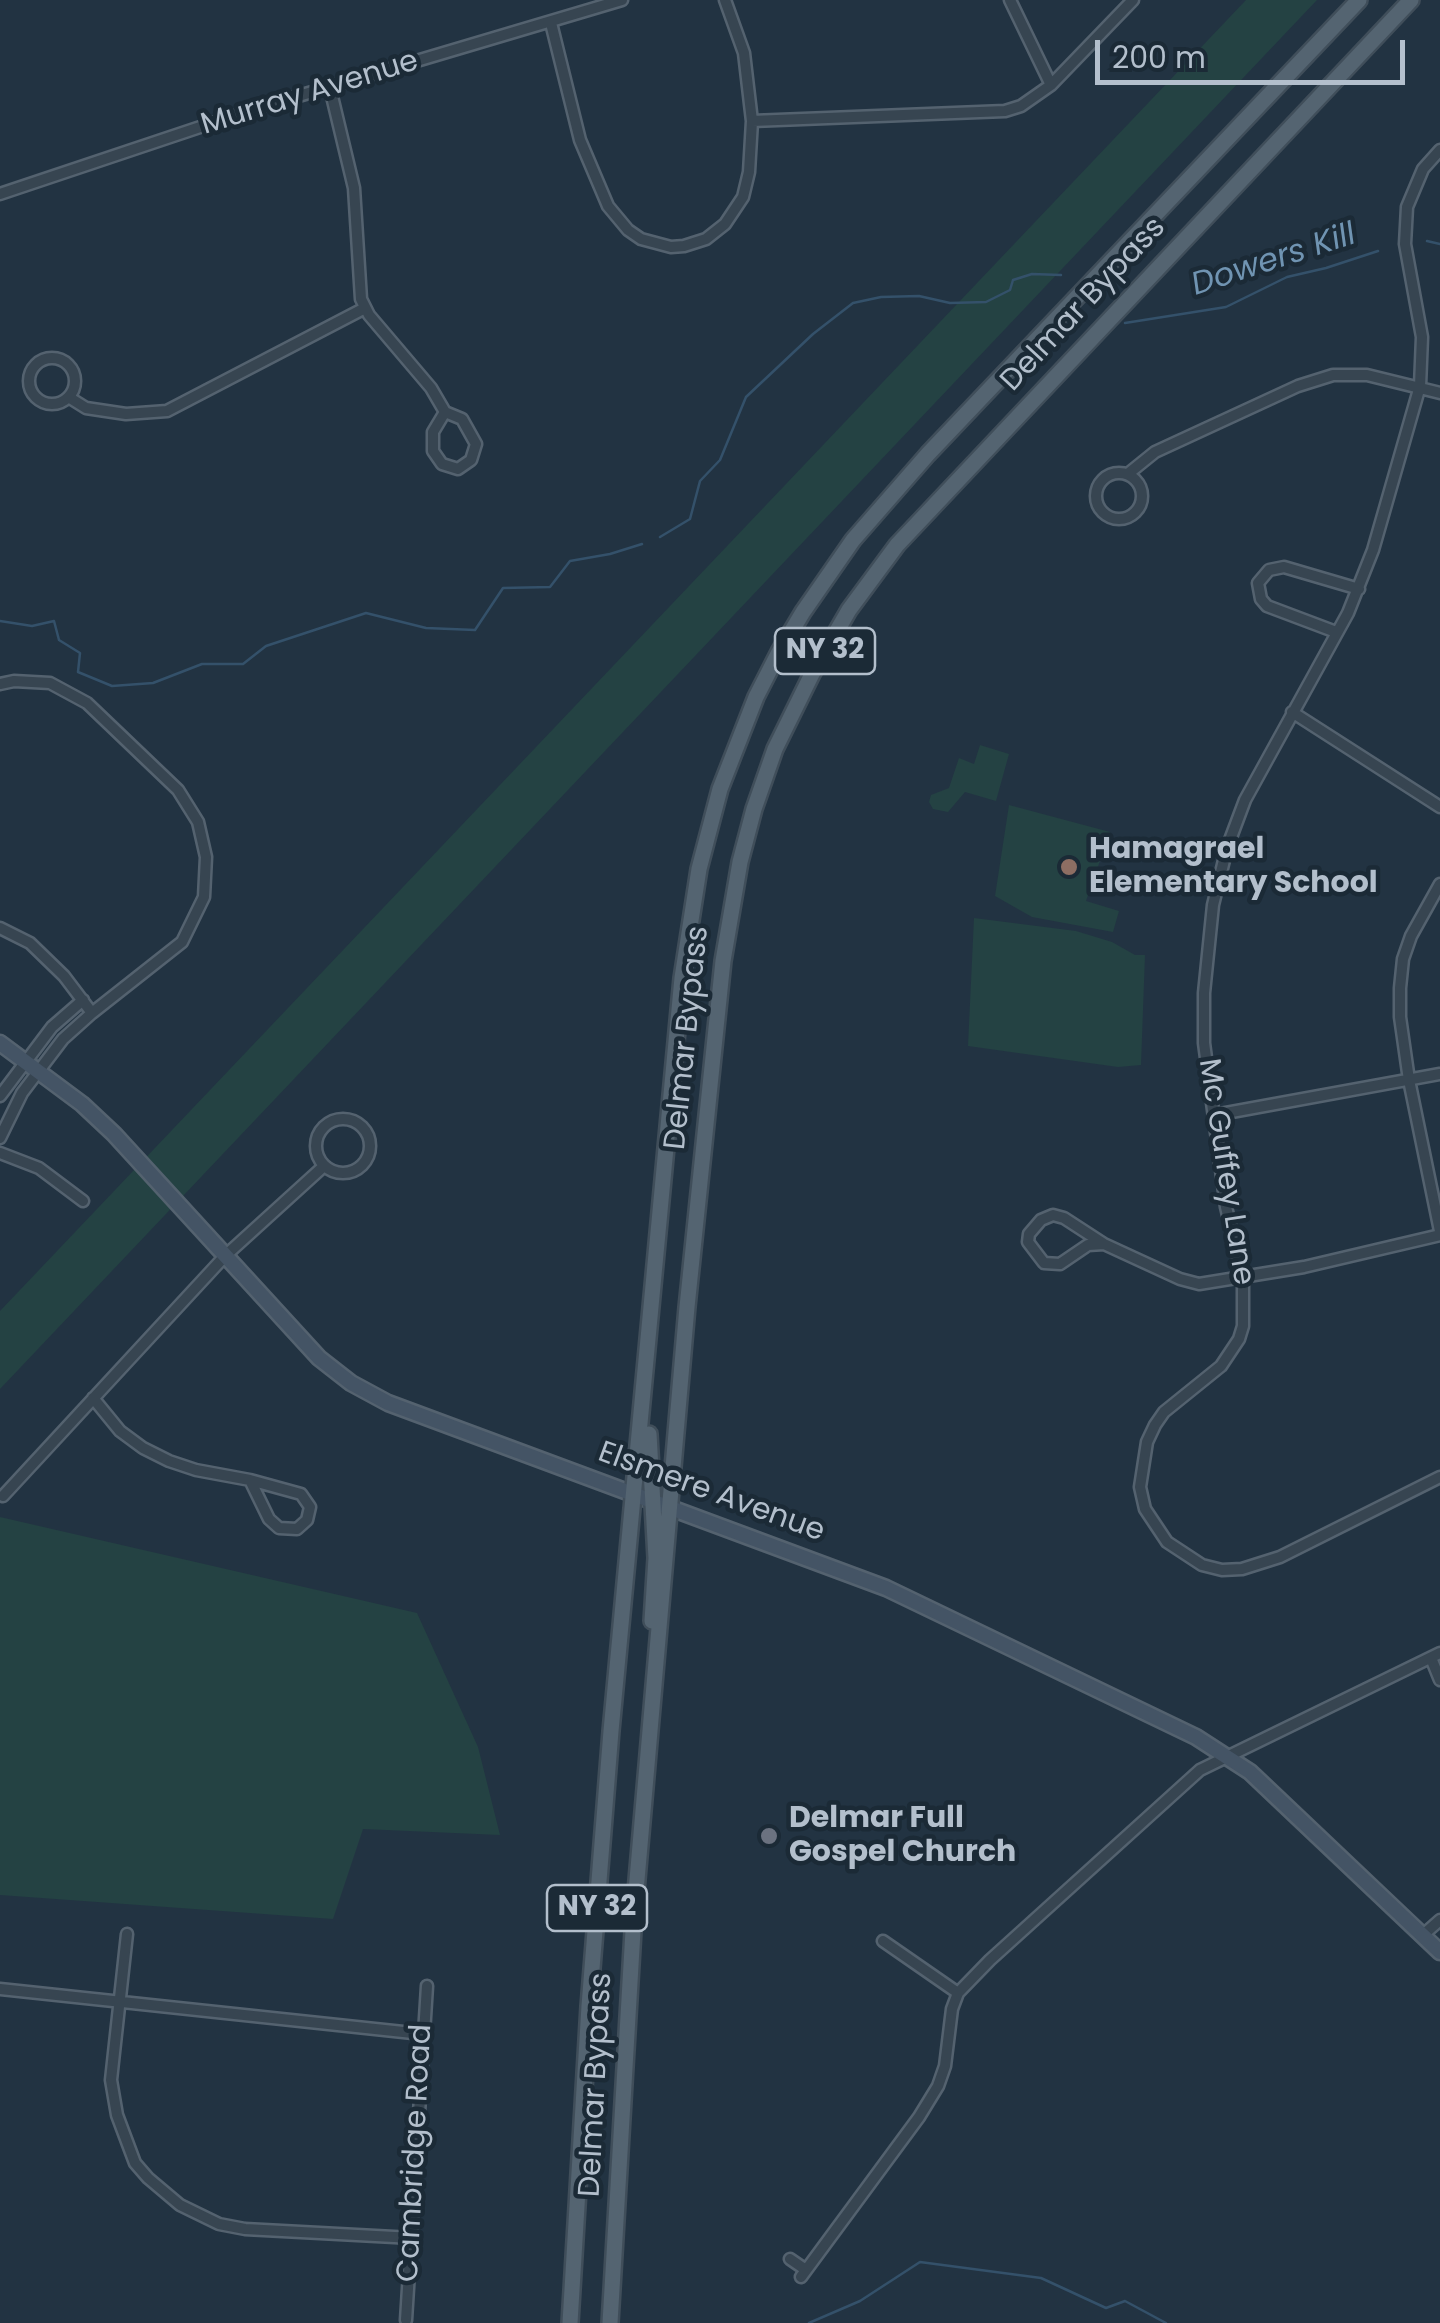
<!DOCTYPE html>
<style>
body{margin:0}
#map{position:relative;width:1440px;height:2323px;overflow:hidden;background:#223342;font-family:Poppins,sans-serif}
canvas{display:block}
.scale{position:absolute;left:1095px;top:40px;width:310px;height:45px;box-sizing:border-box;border:5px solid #b3bfcc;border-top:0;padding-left:12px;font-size:30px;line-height:35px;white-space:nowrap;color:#b3bfcc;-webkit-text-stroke:8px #1b2a36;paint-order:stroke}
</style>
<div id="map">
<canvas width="1440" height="2323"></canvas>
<div class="scale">200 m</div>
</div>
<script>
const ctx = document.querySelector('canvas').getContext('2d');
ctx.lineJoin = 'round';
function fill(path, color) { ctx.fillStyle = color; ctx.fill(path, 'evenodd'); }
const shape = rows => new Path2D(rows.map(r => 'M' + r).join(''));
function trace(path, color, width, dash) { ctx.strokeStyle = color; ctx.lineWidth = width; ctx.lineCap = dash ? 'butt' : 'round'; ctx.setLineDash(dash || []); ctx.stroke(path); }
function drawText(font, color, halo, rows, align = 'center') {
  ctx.font = font + ' Poppins,sans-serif'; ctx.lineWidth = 9; ctx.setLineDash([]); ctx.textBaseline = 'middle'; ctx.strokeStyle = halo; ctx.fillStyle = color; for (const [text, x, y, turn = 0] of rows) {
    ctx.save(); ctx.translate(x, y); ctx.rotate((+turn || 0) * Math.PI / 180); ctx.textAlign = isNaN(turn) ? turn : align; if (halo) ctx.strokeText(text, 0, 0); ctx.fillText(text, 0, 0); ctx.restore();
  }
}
const green = shape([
 [1246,0,1317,0,0,1389,0,1311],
 [980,745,1009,754,996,801,965,792,948,812,933,809,929,802,931,795,949,788,959,758,974,764],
 [1009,805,1110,832,1086,901,1119,911,1113,932,1032,917,995,896],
 [974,918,1076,931,1112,942,1135,955,1145,955,1141,1065,1118,1067,968,1046],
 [0,1517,417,1613,478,1747,500,1835,363,1829,333,1919,0,1895]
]);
const stream = shape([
 [1427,241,1440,244],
 [1125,323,1226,307,1287,277,1326,268,1378,251],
 [660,537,690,519,700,481,720,460,746,397,813,334,853,303,881,297,919,296,950,303,986,302,1010,290,1013,280,1032,274,1061,275],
 [0,621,32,626,54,621,59,640,80,653,78,672,112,686,153,683,202,664,243,664,266,646,366,613,426,628,475,630,503,588,550,587,570,561,610,554,642,544],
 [809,2323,860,2301,920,2262,1041,2278,1106,2308,1125,2301,1166,2323]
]);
const street = shape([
 [1010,0,1051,85],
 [551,23,580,140,608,206,628,230,641,239,671,247,684,246,706,239,725,224,743,197,749,172,752,121,744,53,725,0],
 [330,88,354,188,361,299,369,315,431,388,445,412],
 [752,121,1005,111,1021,106,1051,85,1133,0],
 [1440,150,1423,169,1407,207,1405,244,1422,337,1420,386,1373,550,1348,613,1245,800,1227,848,1213,905,1204,993,1204,1043,1226,1207,1243,1278,1243,1326,1239,1339,1221,1366,1164,1412,1155,1425,1147,1442,1140,1487,1145,1509,1167,1542,1202,1565,1222,1570,1242,1569,1280,1557,1440,1477],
 [0,194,248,111,622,0],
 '29 381a23 23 0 1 1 46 0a23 23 0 1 1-46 0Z',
 [70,398,86,408,126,414,167,411,365,308],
 [445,412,462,419,476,444,471,460,458,469,442,464,433,451,433,432,445,412],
 '1096 496a23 23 0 1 1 46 0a23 23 0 1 1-46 0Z',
 [1129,473,1155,452,1298,386,1333,375,1367,375,1440,393],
 [1336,632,1267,606,1261,599,1258,583,1269,570,1284,567,1359,589],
 [0,684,14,681,50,683,87,703,178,790,198,822,206,857,204,897,182,942,92,1013,64,976,30,943,0,928],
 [1292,712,1440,807],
 [1440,884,1411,936,1403,959,1400,988,1400,1017,1409,1080,1440,1231],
 [0,1096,52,1027,83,1000],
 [1215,1115,1440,1074],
 '316 1146a27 27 0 1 1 54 0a27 27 0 1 1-54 0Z',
 [0,1138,22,1093,63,1039,92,1013],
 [0,1153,39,1168,83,1201],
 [1104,1244,1088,1245,1060,1264,1044,1263,1028,1242,1029,1234,1041,1220,1053,1215,1064,1218,1104,1244,1180,1279,1199,1284,1304,1267,1440,1235],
 [93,1398,120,1431,143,1448,169,1461,196,1470,250,1480,301,1494,310,1507,307,1520,297,1529,279,1528,269,1519,250,1480],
 [3,1496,225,1256,324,1166],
 [1431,1658,1440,1680],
 [127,1934,111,2080,117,2115,135,2163,148,2178,180,2205,219,2224,245,2229,413,2238],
 [1423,1935,1440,1920],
 [883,1941,958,1993],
 [0,1989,422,2034],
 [790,2259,806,2270],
 [801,2277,919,2117,938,2086,945,2066,952,2009,958,1993,990,1960,1200,1770,1440,1653],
 [406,2320,427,1986]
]);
const secondary = shape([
 [0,1043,82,1104,114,1134,319,1358,351,1383,388,1403,886,1588,1196,1737,1250,1772,1440,1952]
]);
const primary = shape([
 [649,1434,656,1558,652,1621],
 [570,2323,589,2006,611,1731,682,978,699,869,720,789,756,697,779,652,803,612,853,540,928,454,1359,0],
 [610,2323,634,1914,687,1307,723,961,740,862,754,809,775,749,812,674,849,610,897,545,1411,0]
]);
const markers = [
 [1069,867,10,"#8d6e63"],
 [769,1836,10,"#6b7280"]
];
const shields = [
 [825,651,100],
 [597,1908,100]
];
const shieldNames = [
 ["NY 32",825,651],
 ["NY 32",597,1908]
];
const streetNames = [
 ["Murray Avenue",310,94,-17],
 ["Delmar Bypass",1084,305,-47],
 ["Delmar Bypass",688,1038,-84],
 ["Mc Guffey Lane",1225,1172,81],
 ["Elsmere Avenue",711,1493,20],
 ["Delmar Bypass",597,2085,-87],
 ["Cambridge Road",416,2153,-87]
];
const poiNames = [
 ["Hamagrael",1089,850],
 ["Elementary School",1089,884],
 ["Delmar Full",789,1819],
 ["Gospel Church",789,1853]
];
const waterNames = [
 ["Dowers Kill",1274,261,-18]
];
fill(green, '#244243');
trace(stream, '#34516a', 2.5);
trace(street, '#54626f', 15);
trace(secondary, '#54626f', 19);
trace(primary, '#404e5a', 20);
trace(street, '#374551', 10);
trace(secondary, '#445465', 14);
trace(primary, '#546471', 15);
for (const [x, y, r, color] of markers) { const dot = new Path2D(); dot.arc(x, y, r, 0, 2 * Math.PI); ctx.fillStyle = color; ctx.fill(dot); trace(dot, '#1b2a36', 4); }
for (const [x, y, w] of shields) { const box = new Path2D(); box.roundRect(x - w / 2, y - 23, w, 46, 8); ctx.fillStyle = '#1b2a36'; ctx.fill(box); trace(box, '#b3bfcc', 2.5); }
drawText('bold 28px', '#b3bfcc', null, shieldNames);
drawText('30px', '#b3bfcc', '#1b2a36', streetNames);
drawText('bold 30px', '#b3bfcc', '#1b2a36', poiNames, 'left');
drawText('italic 32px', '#7094b2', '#1b2a36', waterNames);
</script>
